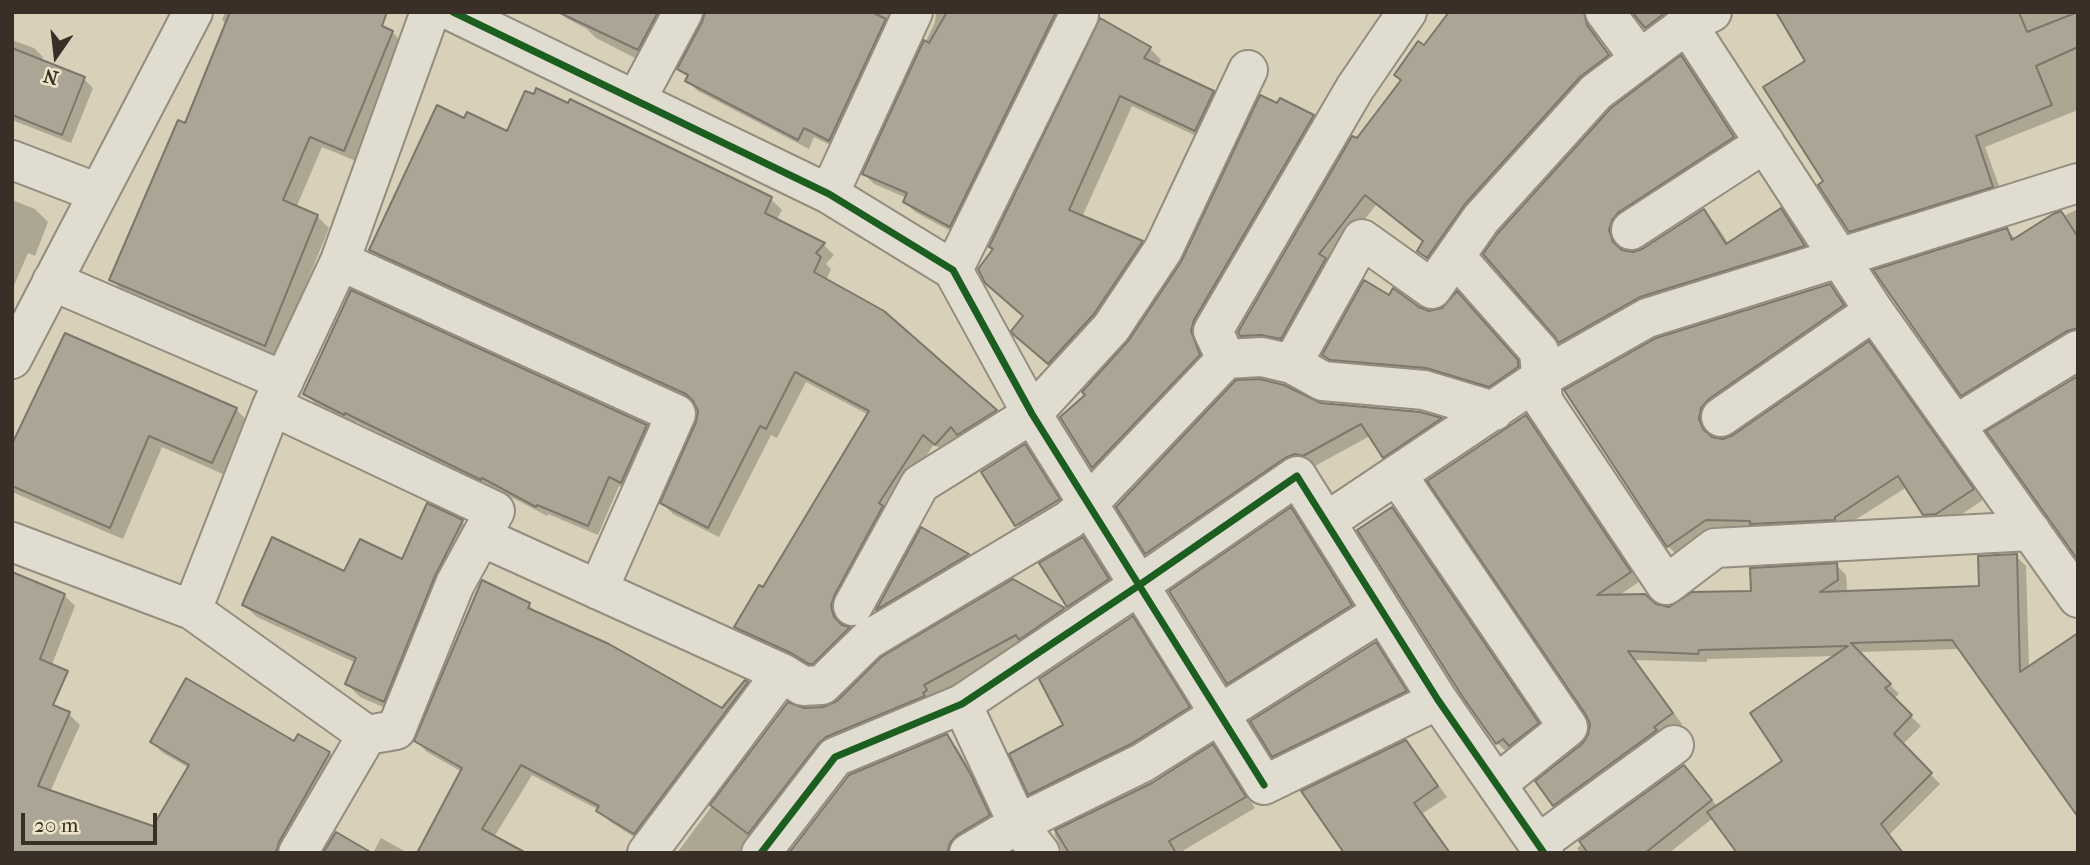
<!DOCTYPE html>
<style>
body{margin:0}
#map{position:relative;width:2090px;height:865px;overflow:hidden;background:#d8d0b8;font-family:"IM FELL French Canon",serif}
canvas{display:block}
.frame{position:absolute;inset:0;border:14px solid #392f26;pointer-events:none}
.north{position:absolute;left:21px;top:21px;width:70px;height:70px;-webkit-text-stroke:5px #eee4c8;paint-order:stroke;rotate:194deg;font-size:19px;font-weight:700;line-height:28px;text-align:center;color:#392f26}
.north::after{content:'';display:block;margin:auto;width:24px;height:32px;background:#392f26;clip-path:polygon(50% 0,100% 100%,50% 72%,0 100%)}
.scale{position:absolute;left:21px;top:813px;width:136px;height:32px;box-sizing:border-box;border:4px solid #392f26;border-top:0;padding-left:9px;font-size:21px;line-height:24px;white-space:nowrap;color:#392f26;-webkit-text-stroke:5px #eee4c8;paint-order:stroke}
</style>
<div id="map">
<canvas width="2090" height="865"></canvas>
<div class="frame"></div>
<div class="north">N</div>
<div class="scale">20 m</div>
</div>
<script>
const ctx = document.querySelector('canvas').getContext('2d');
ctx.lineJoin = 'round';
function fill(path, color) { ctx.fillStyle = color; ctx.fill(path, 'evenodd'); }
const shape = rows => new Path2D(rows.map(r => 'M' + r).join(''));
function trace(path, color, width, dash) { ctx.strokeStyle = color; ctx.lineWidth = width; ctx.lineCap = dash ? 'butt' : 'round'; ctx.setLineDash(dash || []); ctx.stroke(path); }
const shadow = shape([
 [225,12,341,12,392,32,404,44,356,161,322,147,296,208,317,216,329,228,277,356,123,292,112,280,186,125,227,24,222,20],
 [560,12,673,12,648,59,637,54,635,58,596,38,587,29,566,18],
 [707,12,904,12,840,150,814,137,809,149,698,91,687,81,689,78,679,69,704,23],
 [936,12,1072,12,960,236,915,212,905,202,907,198,874,184,864,174,935,22],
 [1571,12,1597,12,1593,27,1598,38,1619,66,1430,262,1419,251,1424,242,1376,205,1329,264,1292,349,1252,346,1241,335,1358,140,1403,81,1424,47],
 [1635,12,1686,12,1656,38],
 [1984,12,2078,12,2078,110,1985,147,2003,197,1861,242,1850,231],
 [12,40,34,48,43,57,41,61,84,79,93,88,71,143,12,120],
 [1150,48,1161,60,1158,66,1213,93,1224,104,1207,141,1132,106,1082,217,1142,243,1153,254,1061,374,1027,346,1025,317,991,247],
 [1681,58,1693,69,1745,149,1620,245,1623,251,1633,254,1644,250,1703,211,1715,223,1729,244,1781,211,1792,222,1815,257,1571,354,1560,342,1557,336],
 [1278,105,1313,117,1322,126,1208,365,1102,476,1093,467,1062,418,1088,395,1130,341,1183,263],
 [508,134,771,199,782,210,776,221,824,245,834,255,826,264,831,269,826,280,883,313,1006,421,947,455,934,444,889,514,841,618,844,627,849,629,859,639,821,674,804,663,747,638,736,627,764,590,869,415,806,382,777,438,771,435,719,537,673,514,662,503,698,423,699,411,697,404,382,261,371,250],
 [12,200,35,209,48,222,35,256,28,253,12,290],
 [2078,209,2078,342,1973,405,1962,395,2007,230,2016,239],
 [1830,286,1840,296,1853,316,1709,431,1712,439,1724,440,1734,437,1868,344,1879,354,1983,500,1947,524,1936,525,1925,514,1907,487,1844,527,1678,556,1668,546,1567,391],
 [1390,298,1431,313,1467,304,1528,372,1500,396,1334,365,1324,355],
 [305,394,646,426,657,437,632,492,619,486,598,535,548,514,547,516,492,487,491,489,356,422,355,424,316,404],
 [1320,404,1420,413,1441,420,1451,430,1395,467,1384,457,1370,436,1315,466,1307,465,1158,564,1147,553,1118,507],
 [236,409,248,422,225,475,162,447,123,539,12,492,12,453],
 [1526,417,1535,426,1639,582,1618,596,1669,608,1752,593,1836,565,1846,575,1847,590,1844,593,1981,587,2016,556,2026,566,2029,668,2078,815,1960,649,1858,652,1899,694,1893,699,1921,726,1902,745,1940,784,1889,835,1903,853,1739,853,1713,818,1669,853,1580,853,1577,848,1684,767,1718,807,1784,761,1838,656,1707,659,1707,662,1635,660,1682,724,1564,814,1554,805,1590,735,1591,724],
 [1025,446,1063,505,1022,530,983,473],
 [1290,509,1302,521,1362,617,1239,694,1228,683],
 [1392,509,1404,521,1549,735,1509,754,1497,743],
 [462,522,475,534,397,713,360,697,347,684,356,663,257,617,244,605,403,561],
 [922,530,968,556,978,565,888,619,878,610],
 [1083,539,1095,551,1120,592,1081,618,1069,606,1042,564],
 [1013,581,1064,610,1075,621,838,748,754,853,677,853,788,704,804,710,824,709,837,703],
 [64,595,75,606,49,672,12,657],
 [529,605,539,615,723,710,745,682,758,694,645,844,609,821,599,810,532,775,494,837,419,853,462,772,427,752,416,741],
 [1132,618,1143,629,1199,719,1041,805,1030,794,1066,725],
 [1375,644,1388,657,1418,704,1286,768,1273,756],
 [24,694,69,714,80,725,50,792,154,828,189,768,163,753,152,742,295,743,329,753,340,764,290,853,12,853],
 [946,736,957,748,982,788,1000,827,962,853,791,853],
 [1405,742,1415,753,1447,797,1423,813,1451,853,1345,853],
 [1213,747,1224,758,1255,808,1179,853,1063,853,1054,833,1153,784],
 [381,838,408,853,373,853]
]);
const building = shape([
 [230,12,387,12,382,26,393,31,344,151,310,137,283,200,318,215,265,346,109,280,178,120,185,123,230,12],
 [558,12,658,12,638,50,558,12],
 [705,12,872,12,886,19,829,141,804,128,798,140,685,81,688,75,677,69,702,22,705,12],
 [947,12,1056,12,950,227,903,202,907,193,862,174,924,40,929,43,947,12],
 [1449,12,1584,12,1587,25,1609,55,1580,77,1465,204,1427,258,1417,251,1423,241,1365,195,1319,254,1326,258,1281,339,1261,335,1240,336,1238,332,1352,136,1357,138,1401,80,1394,75,1418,41,1424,45,1449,12],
 [1632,12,1664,12,1665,13,1645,28,1632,12],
 [1776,12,2019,12,2027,32,2078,12,2078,47,2036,66,2052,105,1976,136,1993,187,1849,232,1818,185,1823,181,1763,87,1805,61,1776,12],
 [1100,18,1151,47,1144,58,1214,91,1195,131,1120,96,1069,210,1143,241,1094,314,1048,364,1014,335,1011,331,1023,316,985,283,978,269,993,249,989,247,1100,18],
 [12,48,85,77,62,135,12,115,12,48],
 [1681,55,1734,137,1619,212,1612,220,1609,230,1613,242,1622,250,1633,252,1642,249,1704,209,1726,244,1781,208,1805,246,1640,297,1558,343,1555,337,1483,254,1498,233,1611,108,1681,55],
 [536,88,568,103,570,99,772,197,765,213,825,243,816,253,821,257,814,272,884,311,997,410,957,435,951,427,935,445,923,435,879,503,883,506,834,596,831,606,834,617,842,625,850,627,813,664,809,664,791,653,734,627,759,585,763,587,869,411,795,372,766,429,760,426,708,528,660,503,696,422,698,411,693,401,686,394,369,250,437,105,464,118,467,112,507,131,525,91,534,94,536,88],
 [1260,95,1277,103,1280,98,1314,115,1194,320,1191,331,1200,355,1092,468,1060,417,1085,395,1082,392,1129,340,1181,262,1260,95],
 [2061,211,2078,237,2078,328,2067,331,1961,396,1873,270,2007,228,2012,240,2053,214,2061,211],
 [1364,280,1389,295,1393,288,1419,307,1429,311,1442,308,1457,291,1518,360,1518,367,1489,387,1426,368,1330,360,1322,355,1364,280],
 [1830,284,1844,305,1709,399,1701,408,1699,419,1703,429,1712,437,1723,439,1733,435,1869,341,1974,489,1936,514,1923,515,1898,476,1835,517,1835,520,1750,524,1750,521,1706,520,1667,547,1564,390,1656,338,1830,284],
 [351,290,647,425,621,483,609,477,588,526,537,505,536,507,482,478,481,480,345,413,344,415,303,394,351,290],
 [65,333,237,408,212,463,149,436,110,528,12,486,12,444,65,333],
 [2078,376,2078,560,1986,431,2078,376],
 [1260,379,1284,385,1321,403,1420,412,1442,418,1383,458,1361,424,1303,456,1295,454,1285,458,1145,554,1116,507,1236,380,1260,379],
 [1526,415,1631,572,1597,595,1645,594,1656,604,1669,607,1692,592,1751,591,1750,568,1837,563,1838,580,1820,592,1979,586,1978,556,2017,554,2020,672,2078,633,2078,817,1952,640,1851,643,1891,684,1885,688,1912,715,1894,734,1932,773,1881,824,1903,853,1737,853,1707,812,1782,761,1750,713,1848,646,1699,650,1698,654,1628,651,1673,713,1654,727,1657,730,1553,806,1535,781,1582,744,1588,735,1590,724,1586,715,1427,481,1526,415],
 [1025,444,1060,499,1015,526,981,472,1025,444],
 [427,503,463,520,435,576,384,702,345,684,356,658,242,605,272,537,344,571,360,539,402,559,427,503],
 [1291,507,1352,605,1227,684,1169,591,1291,507],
 [1392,507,1539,723,1509,746,1503,739,1496,744,1462,696,1357,530,1392,507],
 [921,527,969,554,876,610,921,527],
 [1083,537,1109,579,1067,607,1039,563,1083,537],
 [12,572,65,594,40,659,68,671,53,705,70,712,38,786,153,826,189,765,150,742,186,678,294,741,298,734,330,752,279,842,276,853,12,853,12,572],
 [1013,579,1065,608,1019,640,1016,635,924,685,927,690,923,693,925,696,826,737,818,744,748,834,710,805,788,702,804,708,823,707,837,701,881,657,1013,579],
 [482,580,530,603,528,608,609,644,722,708,745,680,748,682,634,834,596,811,599,806,521,765,482,829,526,853,417,853,462,768,414,741,482,580],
 [1133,616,1190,707,1131,744,1028,795,1009,754,1063,725,1039,679,1133,616],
 [1376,642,1407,691,1272,757,1250,721,1376,642],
 [947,734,971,775,990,815,957,835,950,843,947,853,789,853,849,775,947,734],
 [1406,740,1438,786,1414,803,1450,853,1344,853,1301,791,1406,740],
 [1213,744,1246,797,1169,841,1176,853,1069,853,1055,830,1152,783,1213,744],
 [1684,765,1712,800,1645,853,1588,853,1579,841,1684,765],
 [336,832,372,853,323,853,336,832]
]);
const minor = shape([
 [453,12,829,194,953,270,1032,414,1264,785,1438,700],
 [1605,12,1640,59],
 [1687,24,1874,311,2078,598],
 [636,100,683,12],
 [12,160,98,193],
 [829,194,913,12],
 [1631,230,1765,143],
 [1455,256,1539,351,1543,401,1666,585,1715,548,2031,531],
 [340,261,676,414,598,590],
 [953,270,1079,15],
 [52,281,284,381],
 [12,359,193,12],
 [1226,359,1262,357,1292,364,1323,381,1424,390,1494,411],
 [1292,364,1362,239,1432,289,1481,219,1596,92,1687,24,1712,12],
 [1721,417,1874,311],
 [1955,425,2078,350],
 [1397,475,1568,727,1497,784],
 [1326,522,1541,378,1647,318,2078,183],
 [482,537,782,673],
 [12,542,192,610,367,735,298,853],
 [853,606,920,484,1032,414,1111,328,1163,250,1248,70],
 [192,610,272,406],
 [962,704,1018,824,1040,853],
 [367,735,396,730,455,584,495,511,272,406,340,261,430,12],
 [1538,844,1674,745],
 [647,853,782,673,803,686,822,685,868,640,1069,520,1088,504,1226,359,1213,331,1355,88,1407,12],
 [761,853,835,757,962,704,1138,586,1297,476,1438,700,1544,853],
 [969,853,1018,824,1142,763,1382,612]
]);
const cycleway = shape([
 [453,12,829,194,953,270,1032,414,1264,785],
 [761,853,835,757,962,704,1138,586,1297,476,1438,700,1544,853]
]);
fill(shadow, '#0003');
fill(building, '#aaa595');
trace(building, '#7d776b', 2);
trace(minor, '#938d7f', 42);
trace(minor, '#e0dcd0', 38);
trace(cycleway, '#1b5e20', 7);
</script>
